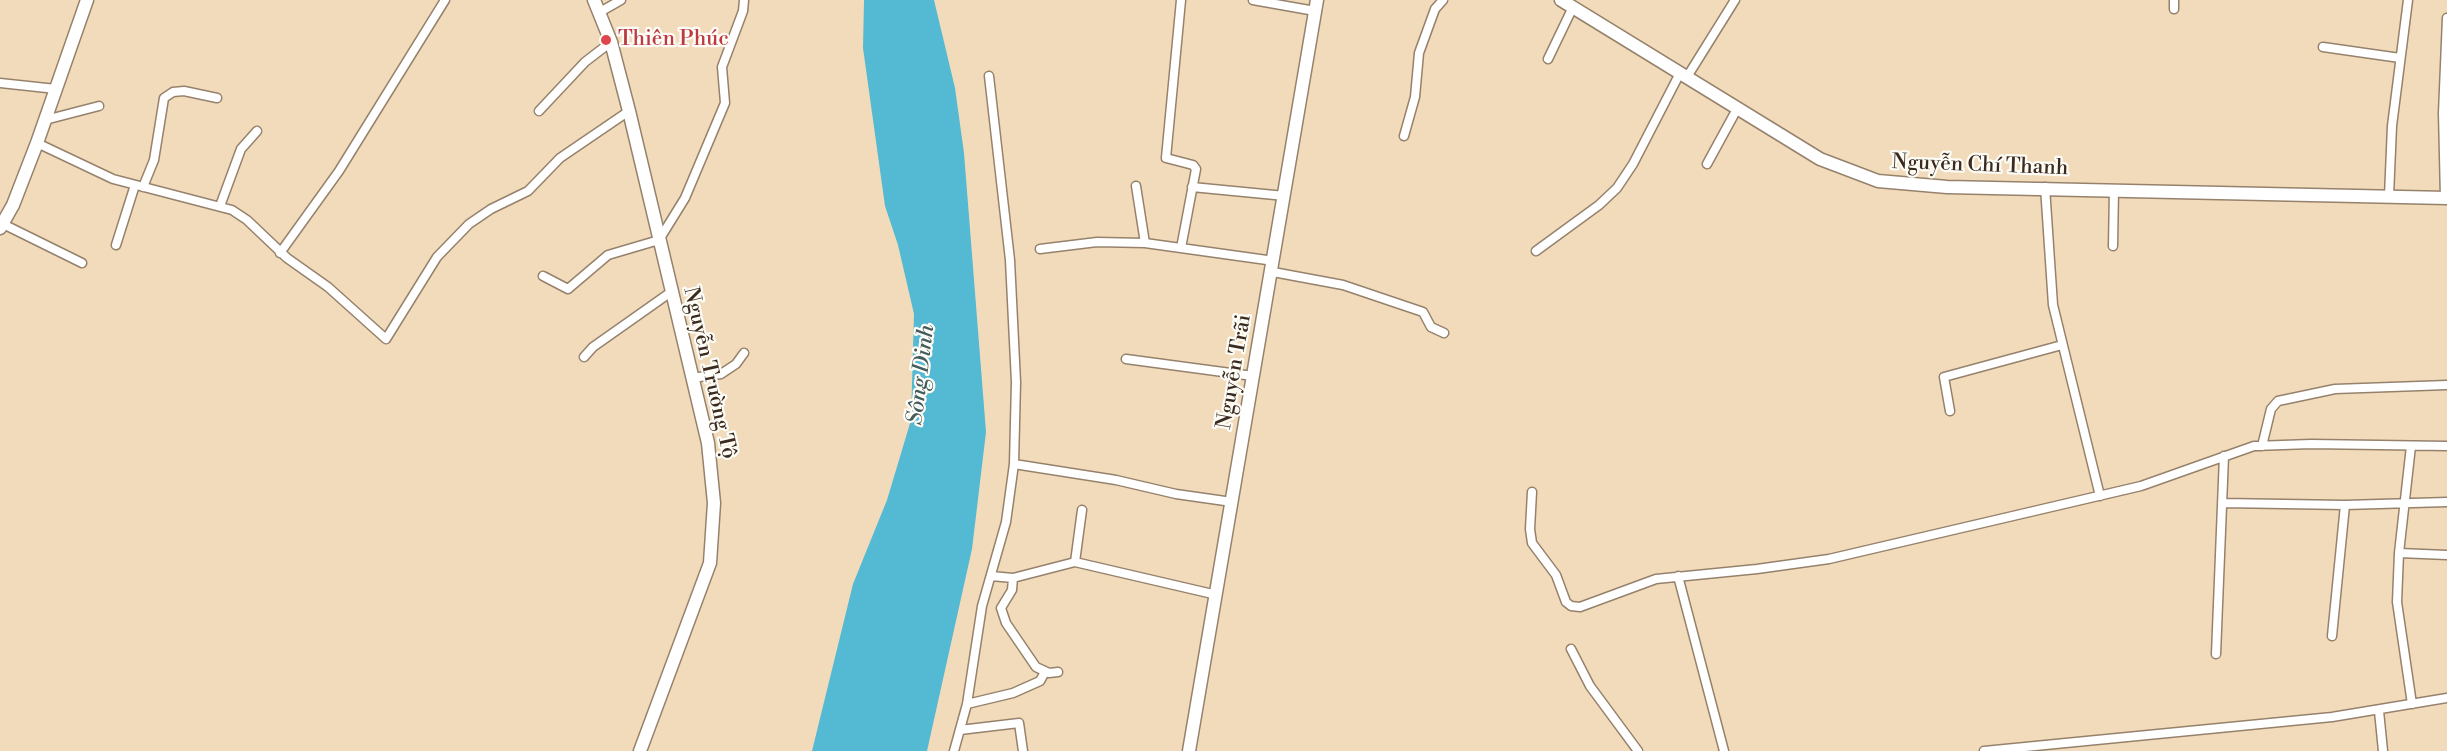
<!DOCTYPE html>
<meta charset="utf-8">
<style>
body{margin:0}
canvas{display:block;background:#f1dbba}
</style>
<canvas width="2447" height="751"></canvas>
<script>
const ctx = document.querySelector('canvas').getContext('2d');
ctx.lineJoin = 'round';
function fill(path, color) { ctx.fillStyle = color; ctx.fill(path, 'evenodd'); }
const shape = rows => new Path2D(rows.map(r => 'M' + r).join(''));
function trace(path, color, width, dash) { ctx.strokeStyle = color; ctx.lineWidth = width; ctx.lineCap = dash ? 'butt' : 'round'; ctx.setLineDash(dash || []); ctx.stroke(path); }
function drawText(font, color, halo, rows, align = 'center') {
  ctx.font = font + ' "Libre Bodoni",serif'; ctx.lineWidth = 4.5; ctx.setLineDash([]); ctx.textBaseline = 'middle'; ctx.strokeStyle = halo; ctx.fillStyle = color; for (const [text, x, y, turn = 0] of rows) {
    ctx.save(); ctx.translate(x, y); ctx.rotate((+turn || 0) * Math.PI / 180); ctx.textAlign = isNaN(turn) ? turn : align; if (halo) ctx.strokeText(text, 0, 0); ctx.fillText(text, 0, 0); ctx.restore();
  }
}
const water = shape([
 [864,0,934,0,955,88,964,153,986,432,972,549,927,751,812,751,853,584,887,500,911,420,914,314,898,245,885,206,863,48]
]);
const street = shape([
 [1253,0,1315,11],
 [2174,9,2174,0],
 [600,12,621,0],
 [2323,47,2400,58],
 [1548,59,1573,7],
 [1687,77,1735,0],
 [0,83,56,89],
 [539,111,585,62,611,42],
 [45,120,99,106],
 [1404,136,1415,97,1419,53,1435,9,1443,0],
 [37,143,113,179,232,210,247,220,287,258,328,287,386,339,437,257,469,224,491,209,528,191,560,158,629,111],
 [1707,164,1737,109],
 [1136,186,1145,243],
 [143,187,154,160,164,98,173,92,184,91,217,98],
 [1192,187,1285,196],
 [2045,187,2053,305,2100,496],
 [2389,196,2392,126,2408,0],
 [2445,198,2443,113,2447,18],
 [220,206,241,149,257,131],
 [3,224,82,263],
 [116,245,135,185],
 [2113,246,2114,190],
 [1181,248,1196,169,1193,165,1166,158,1181,0],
 [1040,249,1097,242,1145,243,1274,261],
 [1536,251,1599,205,1617,188,1633,164,1680,73],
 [280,253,339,171,445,0],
 [1273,272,1343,285,1423,312,1431,327,1444,333],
 [543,276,568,289,608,255,659,240,685,198,725,103,722,67,743,11,744,0],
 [584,357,593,347,671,292],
 [1126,359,1253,376],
 [692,378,721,374,736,364,744,353],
 [1950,411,1944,377,2062,345],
 [2262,446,2271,409,2278,401,2335,389,2447,385],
 [2411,446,2399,553,2397,602,2412,704],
 [1014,464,1116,480,1176,494,1232,502],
 [1532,492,1530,529,1532,543,1556,575,1566,602,1571,606,1580,607,1656,579,1757,569,1829,559,2141,486,2254,446,2311,444,2447,446],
 [2223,503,2345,505,2447,502],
 [2399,553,2447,555],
 [1075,562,1082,510],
 [991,576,1013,578,1075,562,1217,595],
 [1678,576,1724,751],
 [1013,578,1012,590,1001,608,1006,623,1036,667,1049,673,1058,672],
 [2332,636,2345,505],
 [1571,649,1590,686,1638,751],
 [2216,654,2224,456],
 [967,704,1013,693,1040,681,1045,672],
 [2379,711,2383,751],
 [960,730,1019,723,1023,751],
 [954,751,967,704,982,606,1006,522,1014,464,1016,382,1010,260,989,76],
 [1984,751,2332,717,2447,698]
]);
const secondary = shape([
 [594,0,611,42,629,111,708,443,714,503,710,563,640,751],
 [1561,0,1820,159,1878,181,1947,187,2447,198],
 [0,228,13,205,37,143,87,0],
 [1189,751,1317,0]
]);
const markers = [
 [606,40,6,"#e0444e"]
];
const healthNames = [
 ["Thiên Phúc",618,40]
];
const streetNames = [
 ["Nguyễn Chí Thanh",1980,166,2],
 ["Nguyễn Trãi",1235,372,-80],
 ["Nguyễn Trường Tộ",709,373,77]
];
const waterNames = [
 ["Sông Dinh",922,375,-83]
];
fill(water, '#54b9d3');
trace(street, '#96826c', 11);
trace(secondary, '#96826c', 15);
trace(street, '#fff', 8);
trace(secondary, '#fff', 12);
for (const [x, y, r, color] of markers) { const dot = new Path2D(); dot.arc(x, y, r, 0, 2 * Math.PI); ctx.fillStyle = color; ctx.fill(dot); trace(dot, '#fdfcf7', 2); }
drawText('21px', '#be3a42', '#fdfcf7', healthNames, 'left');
drawText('21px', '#3b2a1e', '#fdfcf7', streetNames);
drawText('italic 22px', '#445c5d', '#fdfcf7', waterNames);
</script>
